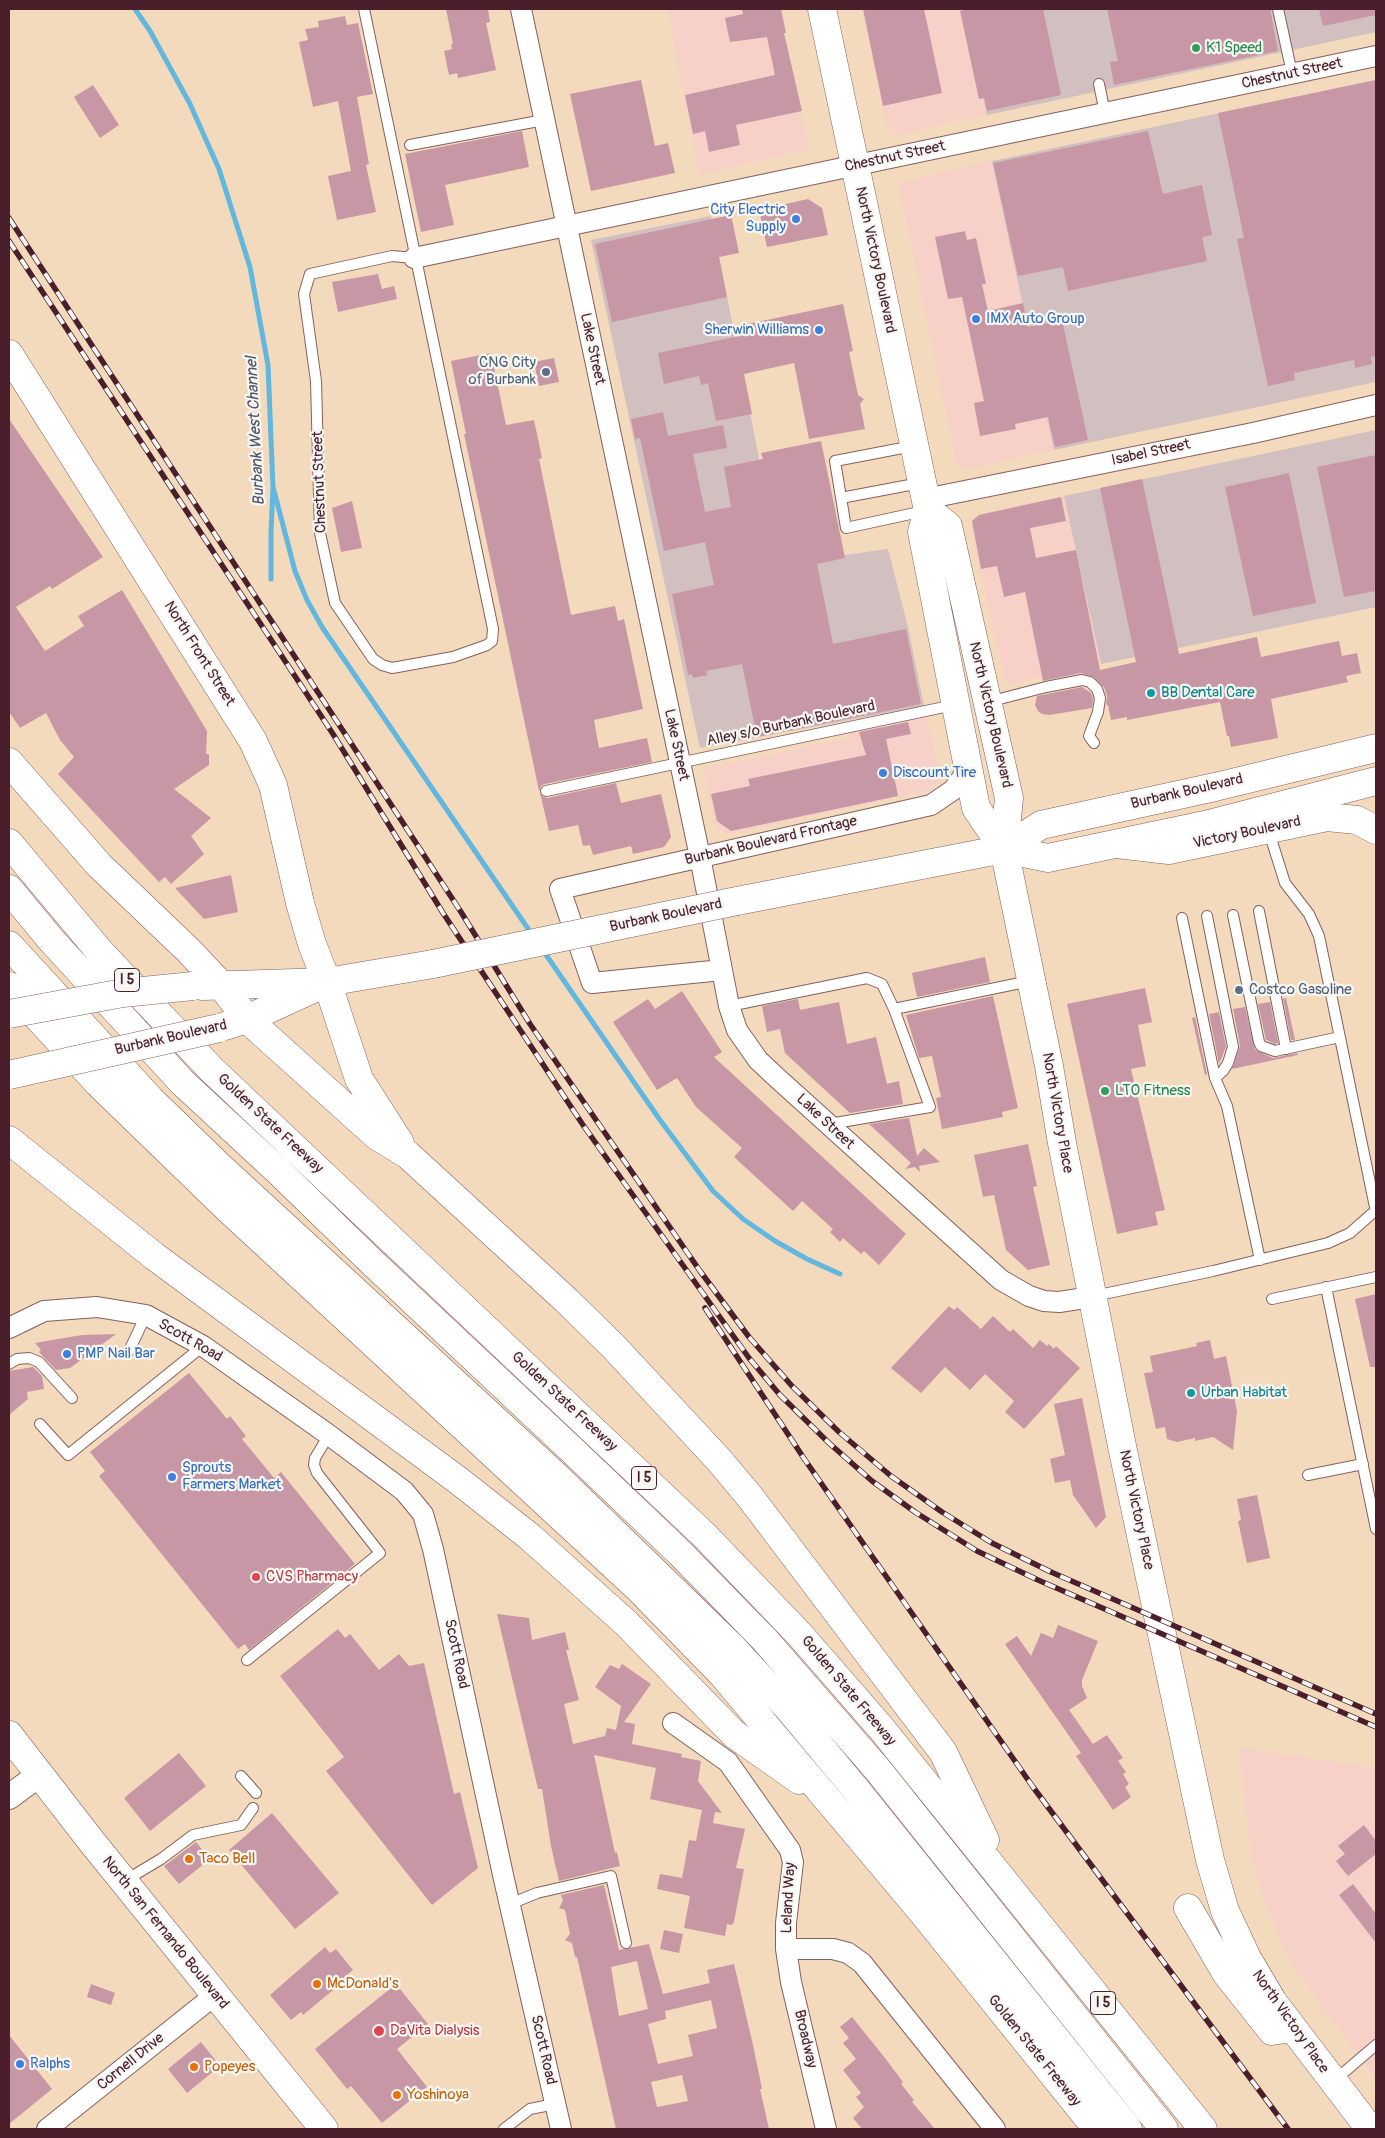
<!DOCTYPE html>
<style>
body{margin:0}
#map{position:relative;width:1385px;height:2138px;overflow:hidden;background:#f3dabc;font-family:Pangolin,sans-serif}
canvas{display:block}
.frame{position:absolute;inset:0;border:10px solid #4a1f2b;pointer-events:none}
</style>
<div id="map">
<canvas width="1385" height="2138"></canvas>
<div class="frame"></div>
</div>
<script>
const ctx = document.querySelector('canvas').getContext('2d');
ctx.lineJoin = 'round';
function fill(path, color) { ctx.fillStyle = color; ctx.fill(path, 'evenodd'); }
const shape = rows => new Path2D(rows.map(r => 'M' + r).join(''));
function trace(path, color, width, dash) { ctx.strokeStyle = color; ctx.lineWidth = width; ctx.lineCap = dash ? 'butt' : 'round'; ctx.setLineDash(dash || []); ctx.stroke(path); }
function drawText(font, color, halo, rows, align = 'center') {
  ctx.font = font + ' Pangolin,sans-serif'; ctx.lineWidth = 4.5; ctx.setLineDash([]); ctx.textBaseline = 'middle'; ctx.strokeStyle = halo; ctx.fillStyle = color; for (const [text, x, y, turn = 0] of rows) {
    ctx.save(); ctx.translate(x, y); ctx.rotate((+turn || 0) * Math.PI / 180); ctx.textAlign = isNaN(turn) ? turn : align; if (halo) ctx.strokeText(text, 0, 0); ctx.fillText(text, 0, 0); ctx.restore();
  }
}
const built = shape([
 [667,9,778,9,809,149,699,175],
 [862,9,965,9,987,115,897,135,886,126],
 [992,161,1054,450,968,469,960,467,956,461,899,188,900,183,904,181],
 [1064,496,1101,664,1006,684,970,527,972,520,978,514],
 [926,715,941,777,933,790,728,834,715,827,704,768,845,739,853,731],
 [1239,1748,1376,1768,1376,2080,1294,1968,1265,1904,1251,1856]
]);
const industrial = shape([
 [965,9,1376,9,1376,32,987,115],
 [1376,80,1376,382,1054,450,992,161],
 [711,216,780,564,888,549,908,627,924,706,700,748,591,240],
 [1376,430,1376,607,1101,664,1064,496]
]);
const stream = shape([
 [135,9,150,31,190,104,219,169,250,267,268,365,273,487,271,533,271,579],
 [273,487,295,571,307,600,322,627,533,936],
 [542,949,660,1120,713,1191,743,1219,775,1241,807,1259,840,1274]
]);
const building = shape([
 [446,9,488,9,490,22,486,23,496,70,458,78,457,73,449,75,444,51,452,49,451,44,453,44],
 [742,9,781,9,786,33,784,33,802,111,736,125,740,145,709,152,705,131,693,134,685,95,775,75,767,37,730,42,725,18,743,14],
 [863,9,924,9,942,93,883,106],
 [970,9,1043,9,1061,95,987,111,984,98,979,99,960,11],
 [1107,9,1270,9,1278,51,1114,85,1110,62,1118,61],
 [1319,9,1375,9,1376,15,1323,26],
 [345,16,347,25,358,23,373,94,357,97,369,164,366,165,376,212,337,220,328,176,351,171,338,101,313,107,299,42,308,40,305,29,319,27,318,21],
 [641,80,655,146,668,143,675,173,591,191,570,94],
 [1376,80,1376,356,1371,357,1372,364,1355,368,1354,360,1294,373,1295,380,1268,386,1243,269,1237,239,1244,238,1218,113],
 [93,85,119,125,100,138,74,97],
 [522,131,529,167,445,185,454,225,421,232,405,154],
 [1148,131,1163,194,1202,185,1212,235,1202,237,1207,261,1068,291,1063,267,1018,276,993,163],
 [808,199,822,208,828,235,767,247,759,210],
 [731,215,739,253,719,257,727,297,612,322,595,244],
 [965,231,967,240,976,238,986,284,982,284,988,311,1023,303,1028,327,1062,320,1088,440,1055,447,1048,417,1015,424,1016,429,980,436,974,403,984,401,962,297,948,299,935,237],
 [378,274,382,289,394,286,397,299,338,312,332,282],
 [843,304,853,351,849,352,858,395,864,399,860,404,865,429,809,439,794,363,744,374,752,414,716,421,708,383,701,385,699,376,664,384,658,353,740,336,738,326],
 [491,353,506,425,534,420,542,458,539,459,571,615,615,606,618,621,624,619,643,709,594,720,599,748,647,738,652,762,545,784,541,786,539,791,464,434,466,434,451,361],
 [554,358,559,382,539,386,534,362],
 [663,412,668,436,723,425,727,448,693,454,705,512,731,507,724,467,763,459,761,453,821,441,845,558,817,564,833,644,906,629,921,704,757,737,742,664,706,671,707,675,693,678,692,674,688,675,672,594,714,585,705,542,664,551,640,438,635,439,631,419],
 [9,419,103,557,52,589,50,586,16,607,45,651,84,626,78,616,122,590,207,731,206,754,209,754,209,765,174,789,211,818,191,836,204,854,171,884,165,877,159,882,58,774,74,757,60,740,46,713,20,728,9,712],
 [1376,455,1376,591,1344,597,1317,467],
 [1289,473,1316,603,1253,616,1225,487],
 [1142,479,1179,654,1257,637,1261,657,1339,641,1342,656,1357,653,1361,673,1346,676,1348,682,1271,699,1278,738,1231,747,1229,736,1227,736,1220,702,1127,720,1127,717,1111,720,1108,705,1106,705,1107,696,1104,687,1094,677,1081,673,1043,681,1025,592,1004,597,997,566,981,569,972,521,979,515,1061,497,1066,521,1030,528,1036,558,1076,550,1100,670,1136,662,1100,488],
 [352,501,362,548,341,552,332,508],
 [1082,687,1091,693,1093,699,1092,708,1049,715,1042,714,1038,711,1035,705,1037,696],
 [908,722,911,734,886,739,898,796,731,831,717,821,711,794,750,786,748,779,866,755,859,732],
 [616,783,621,803,661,794,671,837,664,847,633,854,631,846,593,855,590,845,583,846,578,825,549,831,540,793,543,797,547,798],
 [231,875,238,912,204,919,175,888],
 [985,957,990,982,917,997,912,973],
 [1145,988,1152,1022,1138,1025,1146,1066,1131,1069,1165,1210,1155,1212,1158,1225,1117,1234,1067,1004],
 [682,991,722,1052,714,1057,906,1234,879,1265,864,1251,861,1254,843,1238,840,1242,830,1232,833,1229,802,1201,793,1211,734,1157,742,1148,696,1107,677,1078,657,1090,613,1022,648,999,655,1009],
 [993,996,1018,1108,1002,1112,1003,1117,942,1129,936,1098,941,1097,932,1056,919,1058,906,1015],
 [1286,998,1295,1040,1291,1040,1283,999],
 [798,999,800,1010,839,1002,847,1044,876,1037,887,1084,899,1081,903,1104,850,1113,785,1053,780,1029,767,1032,762,1006],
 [1270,1002,1278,1043,1275,1044,1266,1040,1258,1004],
 [1245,1007,1255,1050,1273,1058,1297,1053,1298,1055,1232,1069,1240,1046,1233,1009],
 [1219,1012,1226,1047,1219,1064,1209,1014],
 [1195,1017,1207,1074,1205,1075,1192,1018],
 [909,1118,917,1156,924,1148,940,1162,919,1166,920,1172,915,1167,905,1169,911,1163,869,1124],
 [1028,1144,1037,1186,1033,1187,1050,1265,1028,1270,1006,1250,994,1195,983,1197,974,1155],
 [1376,1294,1376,1367,1370,1367,1355,1299],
 [949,1306,954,1310,957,1307,981,1329,993,1316,1010,1332,1013,1329,1033,1348,1040,1340,1047,1346,1049,1344,1054,1349,1056,1346,1080,1368,1024,1429,1005,1412,1014,1401,985,1374,970,1390,945,1367,921,1393,891,1368],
 [116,1334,70,1368,56,1370,39,1352,41,1350,35,1343,82,1335],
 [1210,1340,1214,1359,1226,1356,1237,1411,1233,1450,1213,1437,1195,1441,1195,1438,1177,1442,1167,1439,1165,1427,1156,1429,1144,1373,1153,1372,1150,1356,1197,1346,1196,1343],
 [33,1367,42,1376,44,1389,27,1392,28,1399,9,1415,9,1371],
 [189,1373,227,1419,230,1416,246,1436,242,1439,274,1478,281,1472,355,1564,249,1650,245,1644,238,1649,99,1476,105,1471,90,1452],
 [1082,1398,1106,1517,1096,1528,1073,1495,1070,1480,1055,1483,1050,1459,1065,1455,1054,1404],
 [1257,1495,1270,1558,1247,1563,1238,1521,1241,1520,1237,1499],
 [497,1614,529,1618,532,1640,565,1632,569,1650,566,1650,579,1700,564,1704,573,1744,605,1736,607,1728,616,1730,621,1706,595,1687,610,1665,619,1669,622,1664,651,1684,624,1722,635,1724,632,1744,682,1754,681,1757,701,1761,698,1781,722,1813,715,1812,713,1823,745,1829,736,1868,744,1869,734,1922,732,1925,727,1924,725,1936,684,1928,690,1896,657,1889,660,1874,682,1878,689,1840,696,1841,702,1810,650,1799,656,1768,594,1755,615,1853,617,1852,620,1866,559,1881,551,1846,542,1789,538,1789],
 [1058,1625,1098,1641,1082,1680,1082,1686,1087,1698,1069,1710,1093,1744,1107,1735,1123,1758,1118,1761,1126,1772,1123,1774,1129,1784,1125,1787,1131,1797,1113,1810,1076,1756,1081,1753,1005,1644,1017,1636,1031,1656,1041,1633,1053,1638],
 [338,1629,345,1638,350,1634,379,1670,399,1654,409,1666,424,1663,454,1794,460,1792,478,1868,432,1905,326,1771,344,1757,280,1676],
 [179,1753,206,1786,150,1831,124,1798],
 [272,1813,339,1893,295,1929,229,1850],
 [1364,1825,1376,1841,1376,1854,1348,1876,1336,1861,1345,1854,1338,1846],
 [196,1842,210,1859,179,1884,164,1866],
 [1353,1884,1376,1914,1376,1943,1339,1895],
 [604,1885,619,1950,649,1944,663,1994,710,1983,707,1970,734,1964,753,2045,762,2089,760,2089,769,2129,616,2129,577,1957,575,1957,572,1943,565,1940,570,1934,565,1910,559,1908,563,1901,561,1895],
 [637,1961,648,2009,619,2016,611,1967],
 [711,2000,717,2028,688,2035,693,2056,658,2064,648,2024,666,2019,665,2011],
 [682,2075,688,2101,657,2107,651,2082],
 [664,1930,683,1934,679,1953,660,1949],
 [325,1947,330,1953,336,1949,353,1970,348,1974,350,1976,303,2015,301,2012,291,2020,270,1995],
 [91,1984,115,1993,111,2005,87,1997],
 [396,1984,428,2024,397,2049,427,2087,382,2123,351,2086,347,2089,315,2049],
 [852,2017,885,2058,903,2082,901,2084,914,2100,912,2102,935,2129,862,2129,853,2118,864,2107,856,2097,861,2093,843,2070,856,2059,843,2043,849,2038,840,2027],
 [9,2035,52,2089,9,2124],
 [201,2042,220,2066,187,2093,168,2069]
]);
const service = shape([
 [364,9,493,629,492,641,487,645,453,657,392,668,382,665,373,659,335,603,320,533,316,381,304,294,310,274,392,256,414,258],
 [1278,9,1292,73],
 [1099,84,1105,113],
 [410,145,544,120],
 [913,446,835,461,846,528,924,511],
 [841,498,920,483],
 [988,702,1046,687,1082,680,1090,682,1097,689,1100,698,1098,712,1089,736,1094,743],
 [546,791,954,705],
 [1268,829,1285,883,1309,914,1319,936,1376,1212],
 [1259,911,1286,1049],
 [1233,915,1259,1042,1261,1046,1275,1051,1340,1037],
 [1207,916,1233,1047,1228,1063,1223,1071,1215,1078],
 [1182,918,1215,1078,1227,1106,1260,1260],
 [729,1006,867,978,882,984,894,1009,930,1107,829,1124],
 [894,1009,1030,981],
 [1326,1287,1376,1529],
 [1094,1296,1213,1271,1328,1243,1350,1233,1376,1210],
 [1272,1299,1376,1277],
 [129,1351,146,1315],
 [9,1364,17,1359,29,1358,39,1362,72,1398],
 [40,1424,68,1455,203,1346],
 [1308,1475,1363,1464],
 [247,1660,380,1553,317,1473,314,1465,315,1458,329,1435],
 [241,1776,256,1793],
 [126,1880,161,1859,193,1835,241,1825,253,1808],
 [510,1904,537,1893,611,1876,626,1943],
 [1335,2080,1376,2045],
 [504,2129,530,2109,555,2104]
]);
const minor = shape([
 [521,9,700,857,729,1006,737,1030,758,1060,775,1076,1001,1280,1029,1296,1044,1301,1059,1302,1092,1297],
 [414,258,1376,56],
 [925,499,1253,433,1376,405],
 [722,970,592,983,560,889,931,805,953,790,968,770],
 [9,1328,44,1311,97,1307,146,1315,203,1346,329,1435,404,1491,423,1514,433,1549,503,1875,561,2129],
 [673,1723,728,1762,790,1850,793,1862,786,1923,786,1949,791,1982,826,2129],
 [786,1949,833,1949,848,1953,862,1963,995,2129],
 [47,2129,215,1995]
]);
const tertiary = shape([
 [9,1797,40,1774]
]);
const secondary = shape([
 [9,354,253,741,273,785,300,903,312,944,327,982],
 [1117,844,1169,850,1327,817,1357,820,1376,830]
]);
const primary = shape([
 [822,9,928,510,922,532,976,808,1004,849],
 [928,510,948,526,1009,798,1004,849,1049,1066,1062,1143,1123,1451,1210,1860,1225,1911,1247,1958,1273,2002,1370,2129],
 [1004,849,1041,825,1215,787,1376,748],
 [737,901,1004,849,1048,858,1205,825,1376,781],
 [202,986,327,982,433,964],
 [225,1026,247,1019,317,987],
 [9,1735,92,1842,324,2129],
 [1188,1908,1226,1973,1272,2031,1293,2028]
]);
const motorway = shape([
 [9,762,99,865,189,951,221,985,247,1019,377,1136,408,1155,566,1300,613,1346,719,1460,750,1497,943,1752,985,1840],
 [9,843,101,953,211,1069,705,1536,800,1635,881,1728,1203,2129],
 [9,889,52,941,183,1083,277,1170,375,1265,572,1450,680,1553,765,1640,878,1770,1164,2129],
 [9,945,151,1100,218,1165,556,1476,732,1647,789,1709,858,1792,1128,2129],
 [327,982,359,1079,400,1143],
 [9,986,99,1084,226,1207,639,1589,722,1674,923,1913,1097,2129],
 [9,1140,154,1256,459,1481,530,1537,626,1623,734,1734,799,1780]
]);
const rail = shape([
 [9,218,461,912,530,1024,700,1271,749,1337,792,1386,839,1432,891,1476,942,1512,992,1543,1051,1572,1376,1714],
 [9,241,333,734,443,913,583,1125,749,1358,780,1395,829,1443,872,1481,915,1512,977,1551,1038,1580,1376,1727],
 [705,1308,805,1460,1033,1787,1288,2129]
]);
const primaryBridge = shape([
 [433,964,737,901],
 [9,1014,123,993,193,986],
 [9,1075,219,1028]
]);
const markers = [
 [1196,48,5,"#2e9e5b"],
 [796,219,5,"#3f7fe0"],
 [976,319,5,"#3f7fe0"],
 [819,330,5,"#3f7fe0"],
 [546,372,5,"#5c6f8a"],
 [1151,693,5,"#0f9aa8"],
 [883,773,5,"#3f7fe0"],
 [1239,990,5,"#5c6f8a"],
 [1105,1091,5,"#2e9e5b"],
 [67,1354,5,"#3f7fe0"],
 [1191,1393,5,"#0f9aa8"],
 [172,1477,5,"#3f7fe0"],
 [256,1577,5,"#e0444e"],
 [189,1859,5,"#e8710a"],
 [317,1984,5,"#e8710a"],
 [379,2031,6,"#e0444e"],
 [20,2064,5,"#3f7fe0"],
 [194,2067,5,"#e8710a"],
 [397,2095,5,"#e8710a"]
];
const shields = [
 [127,980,25],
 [644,1478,25],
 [1103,2003,25]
];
const shieldNames = [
 ["I 5",127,980],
 ["I 5",644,1478],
 ["I 5",1103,2003]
];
const leisureNames = [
 ["K1 Speed",1206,48],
 ["LTO Fitness",1115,1091]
];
const streetNames = [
 ["Chestnut Street",1292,74,-12],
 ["Chestnut Street",895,157,-12],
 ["North Victory Boulevard",875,260,78],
 ["Lake Street",592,349,78],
 ["Isabel Street",1151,453,-12],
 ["Chestnut Street",320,482,-92],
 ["North Front Street",199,654,58],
 ["North Victory Boulevard",990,715,77],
 ["Alley s/o Burbank Boulevard",791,724,-12],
 ["Lake Street",676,745,78],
 ["Burbank Boulevard",1187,792,-13],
 ["Victory Boulevard",1247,833,-12],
 ["Burbank Boulevard Frontage",771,841,-13],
 ["Burbank Boulevard",666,916,-12],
 ["Burbank Boulevard",171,1038,-13],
 ["North Victory Place",1057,1113,80],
 ["Lake Street",825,1122,43],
 ["Golden State Freeway",270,1124,43],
 ["Scott Road",190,1341,30],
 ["Golden State Freeway",564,1402,43],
 ["North Victory Place",1136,1510,78],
 ["Scott Road",456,1654,78],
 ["Golden State Freeway",848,1691,50],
 ["Leland Way",789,1898,-87],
 ["North San Fernando Boulevard",165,1933,51],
 ["North Victory Place",1290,2022,55],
 ["Broadway",805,2039,77],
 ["Scott Road",543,2050,77],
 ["Golden State Freeway",1034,2051,51],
 ["Cornell Drive",131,2062,-39]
];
const shopNames = [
 ["City Electric",786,210,"right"],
 ["Supply",786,227,"right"],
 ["IMX Auto Group",986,319],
 ["Sherwin Williams",809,330,"right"],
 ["Discount Tire",893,773],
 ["PMP Nail Bar",77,1354],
 ["Sprouts",182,1468],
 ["Farmers Market",182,1485],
 ["Ralphs",30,2064]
];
const serviceNames = [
 ["CNG City",536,363],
 ["of Burbank",536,380],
 ["Costco Gasoline",1249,990,"left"]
];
const cultureNames = [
 ["BB Dental Care",1161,693],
 ["Urban Habitat",1201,1393]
];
const healthNames = [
 ["CVS Pharmacy",266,1577],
 ["DaVita Dialysis",390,2031]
];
const foodNames = [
 ["Taco Bell",199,1859],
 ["McDonald's",327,1984],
 ["Popeyes",204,2067],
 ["Yoshinoya",407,2095]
];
const waterNames = [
 ["Burbank West Channel",256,431,-93]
];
fill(built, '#f7d1c8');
fill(industrial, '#d2bfc0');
trace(stream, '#61b7de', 5);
fill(building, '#c797a5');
trace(service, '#85605e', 12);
trace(minor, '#85605e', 22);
trace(tertiary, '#85605e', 26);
trace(secondary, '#85605e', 29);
trace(primary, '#85605e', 29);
trace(motorway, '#85605e', 29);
trace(service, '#fff', 10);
trace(minor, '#fff', 20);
trace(tertiary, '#fff', 24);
trace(secondary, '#fff', 28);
trace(primary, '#fff', 28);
trace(motorway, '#fff', 28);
trace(rail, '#4a1f2b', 5.5);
trace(rail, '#f6f6f2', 4, [11]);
trace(primaryBridge, '#85605e', 29, []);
trace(primaryBridge, '#fff', 28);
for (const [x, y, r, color] of markers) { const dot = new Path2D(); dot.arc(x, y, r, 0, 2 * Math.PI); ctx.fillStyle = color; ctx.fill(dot); trace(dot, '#f6f6f2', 2); }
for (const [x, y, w] of shields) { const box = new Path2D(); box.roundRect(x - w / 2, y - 11.5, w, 23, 4); ctx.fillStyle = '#f6f6f2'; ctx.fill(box); trace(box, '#4a1f2b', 1); }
drawText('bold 14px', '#4a1f2b', null, shieldNames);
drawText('15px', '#27864d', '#f6f6f2', leisureNames, 'left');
drawText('15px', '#4a1f2b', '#f6f6f2', streetNames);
drawText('15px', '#366cbe', '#f6f6f2', shopNames, 'left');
drawText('15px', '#4e5e75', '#f6f6f2', serviceNames, 'right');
drawText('15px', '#0d838f', '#f6f6f2', cultureNames, 'left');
drawText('15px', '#be3a42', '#f6f6f2', healthNames, 'left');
drawText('15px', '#c56008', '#f6f6f2', foodNames, 'left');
drawText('italic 16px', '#52546a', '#f6f6f2', waterNames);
</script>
